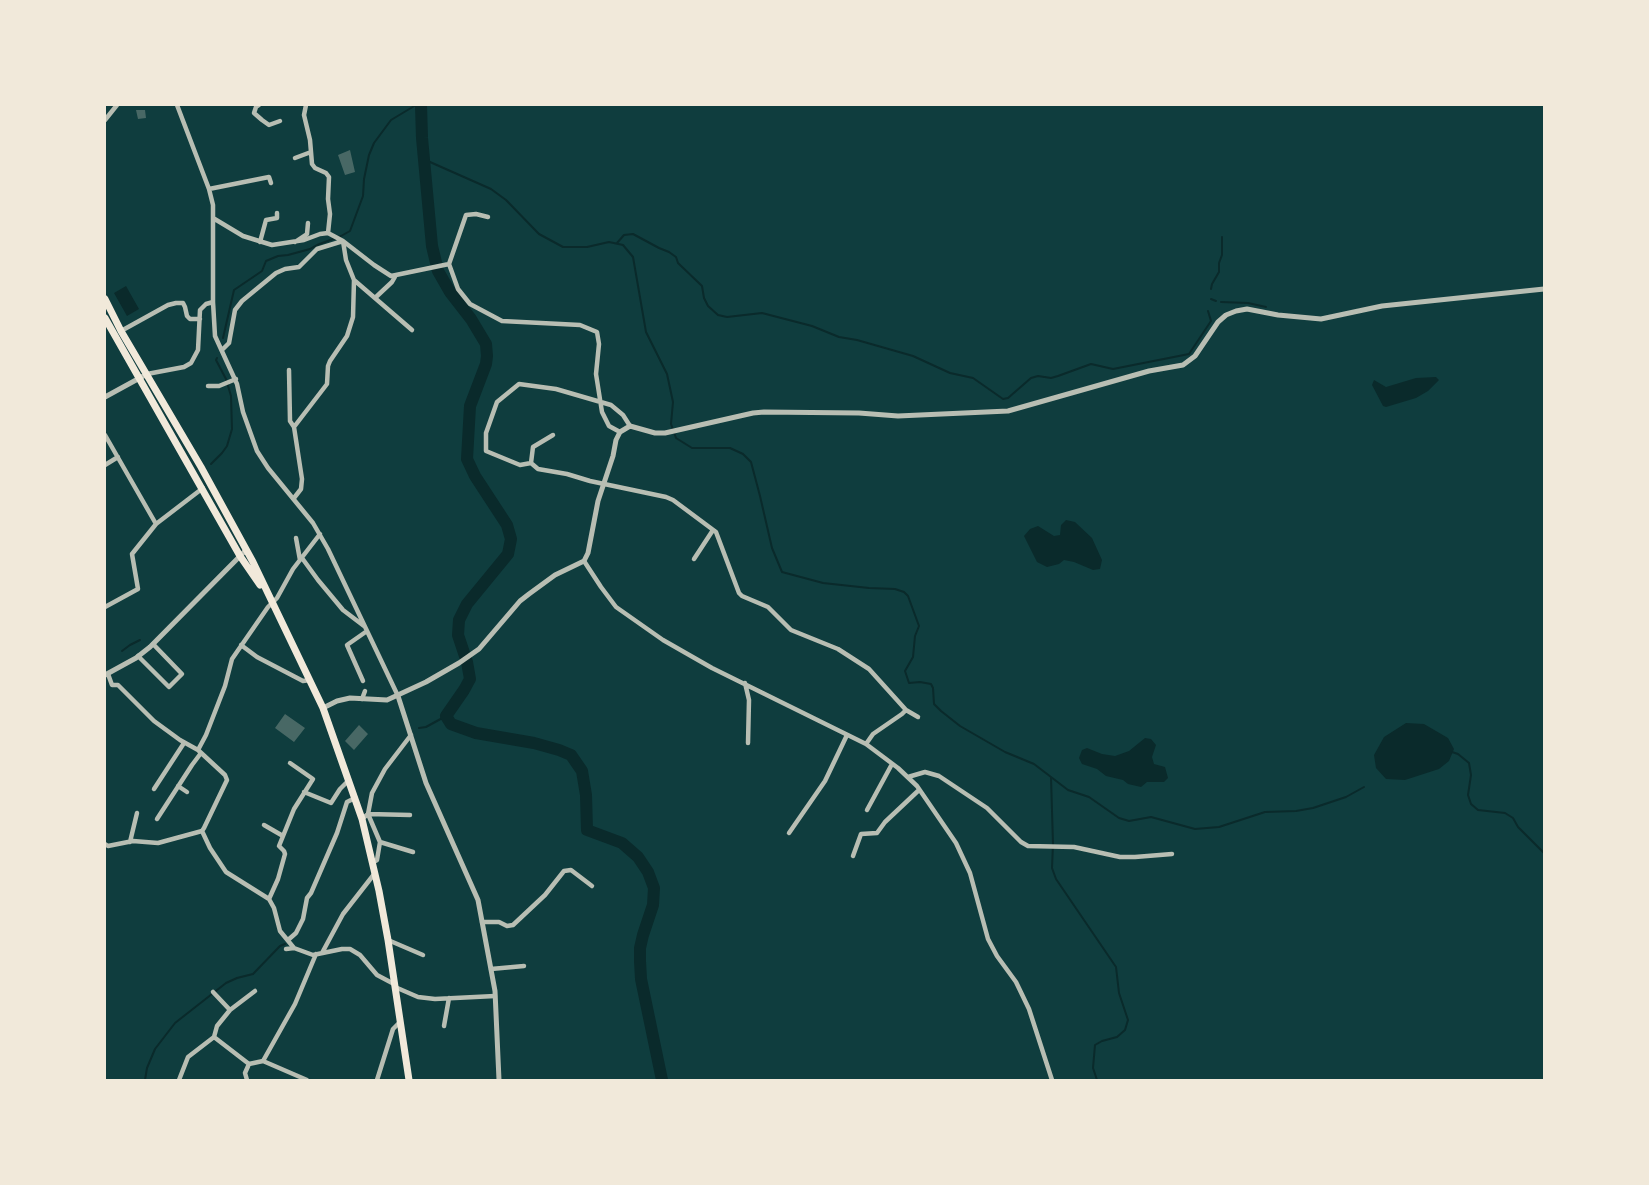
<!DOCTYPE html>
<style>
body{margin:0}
#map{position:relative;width:1649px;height:1185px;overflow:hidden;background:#0f3d3e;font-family:"PT Sans",sans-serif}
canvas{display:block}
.frame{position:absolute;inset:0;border:106px solid #f1e9da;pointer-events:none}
</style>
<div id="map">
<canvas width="1649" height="1185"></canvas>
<div class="frame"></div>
</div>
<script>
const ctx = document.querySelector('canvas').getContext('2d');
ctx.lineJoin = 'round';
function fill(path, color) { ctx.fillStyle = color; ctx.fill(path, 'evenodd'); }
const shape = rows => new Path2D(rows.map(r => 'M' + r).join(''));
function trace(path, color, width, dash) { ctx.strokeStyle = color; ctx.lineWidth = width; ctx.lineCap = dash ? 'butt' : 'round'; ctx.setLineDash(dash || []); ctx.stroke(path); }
const water = shape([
 [126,286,139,309,127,316,114,293],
 [1436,377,1439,380,1428,391,1416,398,1386,407,1383,406,1372,385,1374,380,1386,387,1416,378],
 [1066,520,1075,522,1092,538,1102,560,1100,569,1093,570,1074,562,1064,560,1059,564,1047,567,1037,562,1024,536,1030,529,1038,526,1054,536,1060,535,1061,525],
 [1406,723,1424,724,1448,738,1454,749,1449,761,1439,769,1405,780,1386,779,1376,768,1374,755,1384,737],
 [1145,738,1151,739,1156,745,1152,757,1154,764,1165,767,1168,778,1164,782,1147,782,1141,787,1128,784,1123,780,1106,776,1097,769,1082,764,1079,758,1082,750,1087,748,1102,754,1115,756,1129,751]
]);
const stream = shape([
 [425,162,430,162,491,189,506,200,539,234,563,247,587,247,609,242,623,245,633,257,646,332,667,374,673,402,671,424,676,438,692,448,730,448,743,454,751,462,760,496,772,548,782,572,823,583,869,588,895,589,904,592,908,596,919,626,915,636,913,657,905,671,909,683,920,682,931,684,933,688,934,704,941,711,960,726,1005,752,1034,764,1068,790,1089,797,1119,818,1129,821,1151,817,1195,829,1219,827,1265,812,1296,811,1313,808,1346,797,1364,787],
 [617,243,624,235,633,234,659,248,669,252,676,257,678,263,702,286,704,298,708,306,718,315,727,317,762,313,812,326,839,337,857,340,913,356,950,373,973,378,1003,399,1008,398,1031,378,1038,376,1051,378,1058,376,1091,364,1113,369,1189,354,1211,321,1208,311],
 [1211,289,1212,284,1219,272,1219,263,1222,255,1222,237],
 [1211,299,1216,301],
 [1221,302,1248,303,1266,307],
 [223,338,234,290,262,271,266,261,278,256,288,255,310,249,317,245,341,236,350,231,363,196,364,179,369,155,374,143,391,120,416,105],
 [211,464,222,453,227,446,232,429,231,396,226,379,216,360,217,358],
 [122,651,130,645,140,640],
 [419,728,426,727,446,716],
 [1452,752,1458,754,1469,763,1471,775,1468,795,1471,804,1478,810,1505,813,1513,818,1518,827,1544,853],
 [1051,777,1053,844,1052,868,1056,879,1116,967,1119,993,1128,1020,1125,1030,1117,1037,1102,1041,1095,1045,1093,1068,1097,1080],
 [145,1080,147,1068,155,1049,175,1023,226,983,237,978,253,974,280,946,285,944]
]);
const river = shape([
 [421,105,422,138,432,246,438,271,450,292,471,319,486,344,487,356,486,364,470,406,467,459,475,476,507,525,511,539,508,554,467,604,459,620,458,635,467,662,470,679,464,690,446,716,451,724,476,733,534,743,559,750,571,755,582,771,586,795,587,830,622,843,638,857,648,872,654,888,653,905,643,935,640,948,640,961,641,979,662,1080]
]);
const building = shape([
 [136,110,145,110,146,118,138,119],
 [350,150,355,172,345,175,338,155],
 [285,714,305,728,294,742,275,728],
 [359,725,368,734,354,750,345,741]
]);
const minor = shape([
 [177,105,209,189,213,205,213,302],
 [259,105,256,107,254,113,262,120,269,125,280,121],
 [306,105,304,115,310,140,312,164,315,168,326,173,329,177,328,199,330,214,328,233],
 [105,120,117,105],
 [295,158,311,152],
 [209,189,269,177,271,183],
 [213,218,243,236,272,245,304,240,320,234,328,233,343,241,374,265,391,276,449,264,458,289,470,304,502,321,580,325,597,332,599,344,596,374,602,412,609,426,620,432],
 [260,242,266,220,277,218,277,213],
 [295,242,307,234,308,223],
 [449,264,466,215,476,214,488,217],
 [354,280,412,330],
 [376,297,392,282,396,275],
 [121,331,168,305,176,303,183,303,185,307,187,316,190,319,200,319],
 [222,350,229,343,235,310,242,301,276,273,285,269,299,267,317,249,343,241,346,260,354,280,353,317,347,336,330,361,328,366,327,384,294,427,302,479,301,489,294,498],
 [289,370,290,421,294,427],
 [147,374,184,367,191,363,198,350,200,310,206,304,213,302,215,336,237,384,243,412,257,451,268,468,313,523,328,549,398,696],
 [208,386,219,386,236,379],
 [630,426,623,415,611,405,556,389,519,384,497,402,486,433,486,451,520,465,531,463,538,469,567,474,590,481,666,497,673,500,716,532,739,593,742,596,768,607,791,630,838,649,869,669,906,710,918,717],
 [105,435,156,524],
 [531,463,533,447,553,435],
 [105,465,118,457],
 [296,538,300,560],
 [302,558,318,580,343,610,364,626],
 [694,559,713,530],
 [584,561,601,587,616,607,663,640,712,668,866,744,898,768,917,786,956,843,970,873,988,939,997,956,1016,982,1029,1009,1052,1080],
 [105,607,138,589,132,554,156,524,203,488],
 [241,645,257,657,303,681,310,680],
 [138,656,169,687,182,674,153,644],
 [108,674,112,685,118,685,154,721,180,740,198,750],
 [363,681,347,645,367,631],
 [745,683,749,700,748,743],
 [362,699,365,691],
 [866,744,873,734,902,714,906,710],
 [908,777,925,772,939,776,987,808,1021,842,1028,846,1074,847,1120,857,1135,857,1172,854],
 [178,786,187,792],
 [154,789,184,743],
 [304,792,331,803,340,789,349,780],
 [867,810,892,764],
 [157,819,192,765,201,753],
 [362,819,368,814,372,793,385,769,411,735],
 [264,825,283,836],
 [202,831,210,848,226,872,269,899,274,908,280,931,294,948],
 [789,833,825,781,847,735],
 [130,842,137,813],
 [380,842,368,814,410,815],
 [105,844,108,846,133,841,158,843,202,831,204,828,227,780,225,775,198,750,206,735,225,686,232,659,268,607,277,598,293,569,320,534],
 [853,856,861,834,877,833,885,822,919,790],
 [372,863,377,860,380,842,413,852],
 [269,899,278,879,285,854,284,851,279,846,294,809,313,779,290,763],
 [482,922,499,922,507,926,513,925,545,895,564,871,571,870,592,886],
 [288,940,296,933,303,919,307,898,311,893,337,833,347,802,355,798],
 [388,940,423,955],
 [286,949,294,948,313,955,342,949,350,949,360,955,377,975,394,984,395,987,418,997,435,999,495,996],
 [322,953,343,914,375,873],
 [491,969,524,966],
 [213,992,230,1010],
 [444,1026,449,998],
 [214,1037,249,1064],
 [263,1061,307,1080],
 [179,1080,188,1057,214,1037,217,1026,230,1010,255,991],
 [247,1080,245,1073,249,1064,263,1061,295,1004,316,954],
 [377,1080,393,1029,400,1022]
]);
const tertiary = shape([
 [105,397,147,374],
 [105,675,136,658,150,647,246,550],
 [398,696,426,783,478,900,495,991,499,1080],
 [323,708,337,701,350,698,387,700,426,682,459,663,479,649,520,601,529,594,555,575,584,561,588,553,598,501,613,456,616,440,620,432,630,426,655,433,665,433,753,413,764,412,859,413,898,416,1008,411,1149,371,1183,365,1195,356,1218,322,1226,315,1236,311,1247,309,1278,315,1321,319,1382,306,1544,289]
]);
const trunk = shape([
 [105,299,121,331,201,467,253,562,323,708,362,819,379,891,388,940,409,1080],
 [105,318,240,556,260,585]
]);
fill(water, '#0a2a2b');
trace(stream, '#0a2a2b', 2);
trace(river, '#0a2a2b', 12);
fill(building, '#486865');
trace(minor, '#b8beb3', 4.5);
trace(tertiary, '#b8beb3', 5);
trace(trunk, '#f1e9da', 7);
</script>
